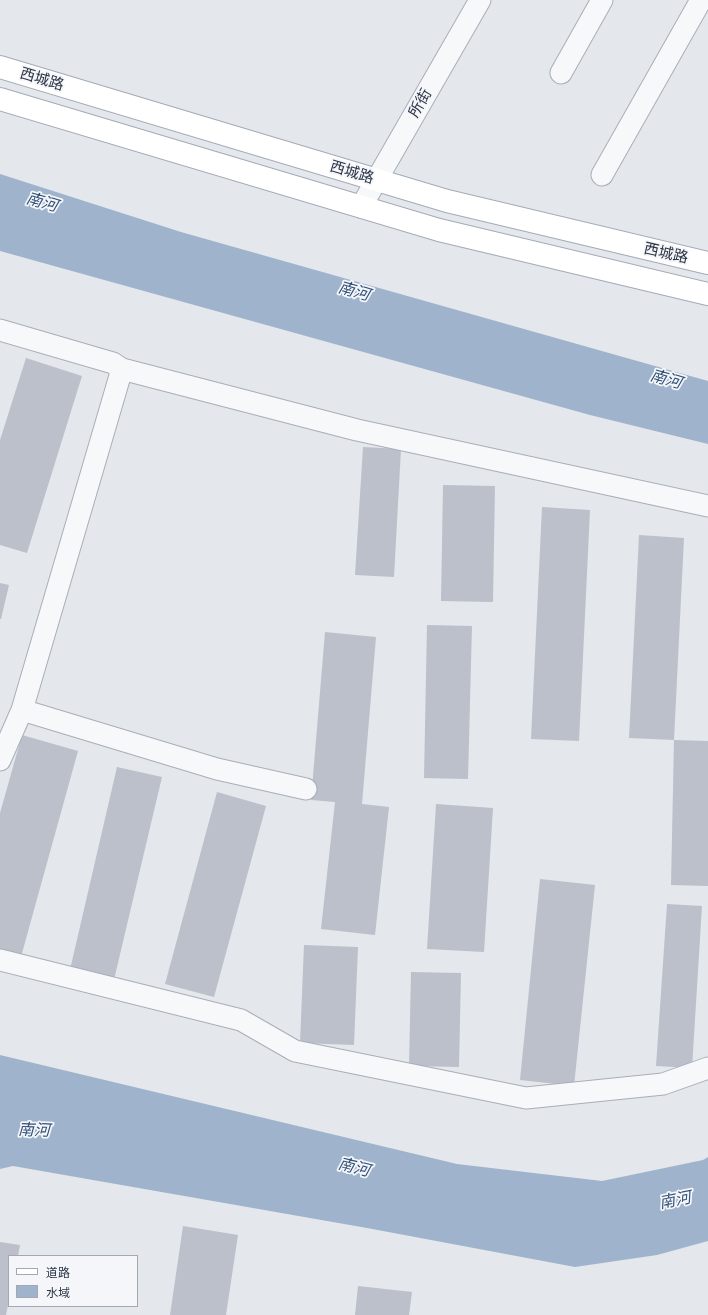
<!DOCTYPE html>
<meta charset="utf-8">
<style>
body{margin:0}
#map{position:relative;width:708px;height:1315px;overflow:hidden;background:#e4e7ec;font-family:"Exo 2","Noto Sans SC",sans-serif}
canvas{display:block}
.legend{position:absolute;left:8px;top:1255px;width:130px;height:52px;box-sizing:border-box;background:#f4f6f9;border:1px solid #a4a8b1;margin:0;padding:5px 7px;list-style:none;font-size:12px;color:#2b3445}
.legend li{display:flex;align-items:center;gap:8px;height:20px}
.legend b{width:20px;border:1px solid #a4a8b1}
</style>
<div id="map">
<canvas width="708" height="1315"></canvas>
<ul class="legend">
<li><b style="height:5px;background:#fff"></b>道路</li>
<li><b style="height:11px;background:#9fb4cc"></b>水域</li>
</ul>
</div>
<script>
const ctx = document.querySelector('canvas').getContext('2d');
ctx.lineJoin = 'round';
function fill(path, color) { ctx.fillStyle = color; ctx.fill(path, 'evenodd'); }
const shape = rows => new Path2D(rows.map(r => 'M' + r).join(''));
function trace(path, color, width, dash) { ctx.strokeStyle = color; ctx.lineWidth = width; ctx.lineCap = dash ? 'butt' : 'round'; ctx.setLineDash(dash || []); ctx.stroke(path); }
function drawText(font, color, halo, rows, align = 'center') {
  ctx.font = font + ' "Exo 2","Noto Sans SC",sans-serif'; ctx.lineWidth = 3.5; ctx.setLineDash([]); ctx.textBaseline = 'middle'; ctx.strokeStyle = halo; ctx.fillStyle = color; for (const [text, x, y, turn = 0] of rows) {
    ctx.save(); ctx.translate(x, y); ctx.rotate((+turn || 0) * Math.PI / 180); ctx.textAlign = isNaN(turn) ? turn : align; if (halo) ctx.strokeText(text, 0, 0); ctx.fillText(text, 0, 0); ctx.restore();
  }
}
const water = shape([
 [0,174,181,232,708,381,708,444,590,415,0,251],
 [0,1055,457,1164,602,1181,703,1160,708,1157,708,1241,657,1255,575,1267,367,1228,13,1166,0,1169]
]);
const building = shape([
 [26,358,82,376,27,553,0,545,0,440],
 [363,447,401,449,394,577,355,575],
 [443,485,495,486,493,602,441,601],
 [542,507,590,510,579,741,531,739],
 [639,535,684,538,674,740,708,741,708,886,671,885,674,740,629,738],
 [0,583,9,585,1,619,0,619],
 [427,625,472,626,468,779,424,778],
 [325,632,376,637,362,804,389,807,375,935,321,929,335,802,311,800],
 [22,735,78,751,19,964,0,959,0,813],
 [117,767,162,777,113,984,69,974],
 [217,792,266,806,214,997,165,984],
 [436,804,493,808,484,952,427,949],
 [540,879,595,885,574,1086,520,1080],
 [667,904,702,906,692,1068,656,1066],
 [304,945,358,947,354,1045,300,1043],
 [411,972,461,973,459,1067,409,1066],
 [183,1226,238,1235,226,1315,170,1315],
 [0,1242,20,1245,18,1256,9,1256,9,1300,6,1315,0,1315],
 [358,1286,412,1292,409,1315,355,1315]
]);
const minor = shape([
 [561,73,602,0],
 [602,175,701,0],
 [361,207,480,0],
 [0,330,113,363,122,369,357,430,708,506],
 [22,710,217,769,306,789],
 [0,760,22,710,122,369],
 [0,960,241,1020,295,1051,526,1098,663,1084,708,1068]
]);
const major = shape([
 [0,67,447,201,708,263],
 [0,99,439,230,708,294]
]);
const streetNames = [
 ["西城路",42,79,17],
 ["所街",420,103,-60],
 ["西城路",352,172,17],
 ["西城路",666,253,13]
];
const waterNames = [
 ["南河",42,202,16],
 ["南河",354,291,16],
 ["南河",666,379,16],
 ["南河",34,1130,2],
 ["南河",354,1167,14],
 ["南河",675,1200,-11]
];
fill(water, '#9fb4cc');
fill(building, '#bbc0ca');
trace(minor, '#a9aeb7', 23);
trace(major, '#a3abb8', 24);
trace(minor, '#f7f8fa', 21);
trace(major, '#fff', 22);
drawText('15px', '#2b3445', '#f4f6f9', streetNames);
drawText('italic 16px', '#34527a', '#f4f6f9', waterNames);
</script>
